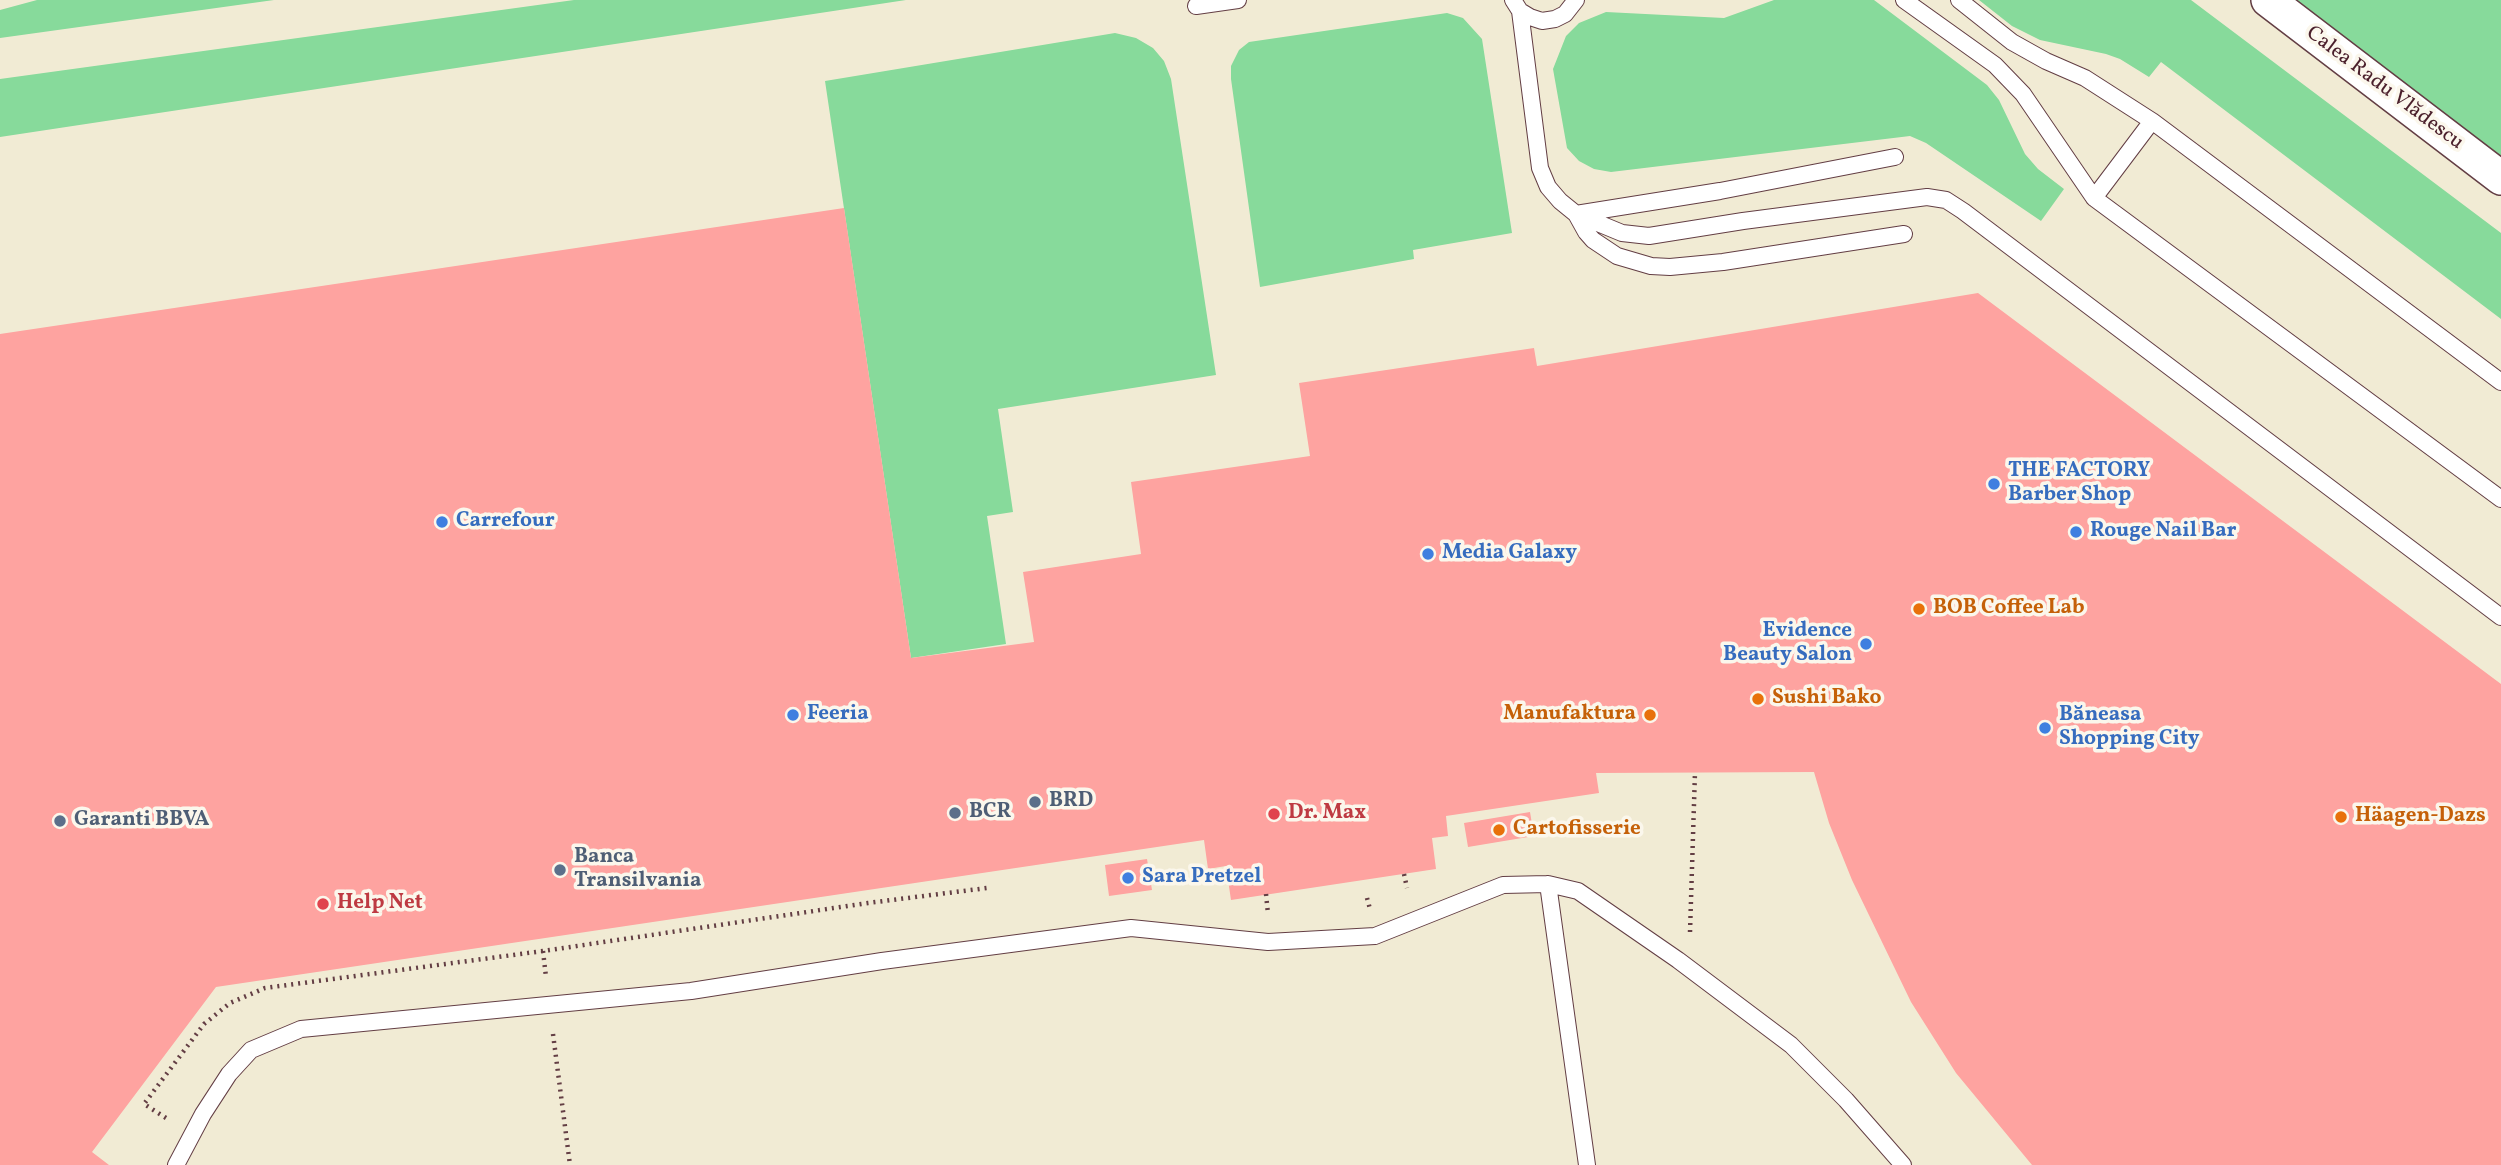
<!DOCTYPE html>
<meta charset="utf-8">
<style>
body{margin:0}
canvas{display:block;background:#f1ebd4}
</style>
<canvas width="2501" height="1165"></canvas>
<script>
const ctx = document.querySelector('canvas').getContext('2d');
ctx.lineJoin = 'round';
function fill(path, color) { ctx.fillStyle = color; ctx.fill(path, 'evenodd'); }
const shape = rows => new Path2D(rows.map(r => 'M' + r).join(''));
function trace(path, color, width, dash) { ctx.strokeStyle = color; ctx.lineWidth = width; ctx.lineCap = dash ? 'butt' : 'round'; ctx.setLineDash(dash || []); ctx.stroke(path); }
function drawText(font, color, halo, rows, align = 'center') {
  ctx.font = font + ' Vollkorn,serif'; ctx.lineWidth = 7; ctx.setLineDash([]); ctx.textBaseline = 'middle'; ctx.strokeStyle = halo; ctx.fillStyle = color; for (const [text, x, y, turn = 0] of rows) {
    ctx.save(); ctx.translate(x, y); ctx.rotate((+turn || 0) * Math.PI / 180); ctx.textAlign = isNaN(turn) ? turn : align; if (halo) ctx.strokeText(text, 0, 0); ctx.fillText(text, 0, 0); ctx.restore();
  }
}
const green = shape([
 [37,0,274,0,0,38,0,10],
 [574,0,906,0,0,137,0,79],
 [1774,0,1874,0,1987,85,1999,100,2025,154,2038,169,2064,189,2041,221,1926,143,1910,136,1611,172,1594,169,1579,161,1567,148,1553,69,1566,36,1579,23,1606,12,1724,18],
 [1979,0,2191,0,2501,233,2501,319,2161,62,2149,77,2120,59,2106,54,2040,40,2012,26],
 [2267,0,2501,0,2501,178],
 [1447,13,1463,18,1482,39,1512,233,1413,250,1414,259,1260,287,1231,79,1231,66,1239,50,1249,42],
 [1115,33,1136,38,1153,48,1164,61,1171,79,1216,375,998,409,1013,512,987,516,1006,644,911,658,825,81]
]);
const building = shape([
 [844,208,911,658,1034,642,1023,572,1141,554,1131,482,1310,456,1299,383,1534,348,1537,366,1978,293,2501,684,2501,1165,2032,1165,1956,1073,1911,1002,1852,880,1829,823,1814,772,1596,773,1599,793,1446,816,1448,836,1432,838,1436,869,1231,900,1226,866,1208,869,1204,840,216,987,92,1152,109,1165,0,1165,0,334],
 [1530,812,1534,836,1468,847,1464,823],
 [1147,859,1152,890,1109,896,1105,865]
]);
const path = shape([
 [1404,874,1407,888],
 [1266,894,1268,914],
 [1367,898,1370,909],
 [1690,932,1695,772],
 [543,951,546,977],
 [553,1034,570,1165],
 [166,1118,144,1104,204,1024,230,1003,265,988,543,951,868,903,987,888]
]);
const service = shape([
 [1513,0,1520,11,1530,17,1542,21,1555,19,1565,14,1576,0],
 [1904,0,1995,65,2023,94,2094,198],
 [1959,0,2012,42,2046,61,2085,78,2152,121],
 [1196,6,1238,0],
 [1520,11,1540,168,1548,187,1560,201,1576,214,1622,233,1649,236,1743,221,1927,197,1946,200,1963,211,2501,617],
 [1576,214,1586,232,1593,240,1617,256,1651,266,1670,267,1723,262,1904,234],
 [1576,214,1720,191,1895,157],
 [2501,382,2152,121,2094,198,2501,499],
 [1548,884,1587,1165],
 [176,1165,203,1114,229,1074,251,1050,301,1029,691,991,882,961,1131,928,1268,942,1375,936,1503,885,1548,884,1578,891,1678,960,1791,1045,1846,1100,1903,1165]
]);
const minor = shape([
 [2268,0,2501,178]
]);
const markers = [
 [1994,484,7,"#3f7fe0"],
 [442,522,7,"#3f7fe0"],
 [2076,532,7,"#3f7fe0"],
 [1428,554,7,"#3f7fe0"],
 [1919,609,7,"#e8710a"],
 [1866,644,7,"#3f7fe0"],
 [1758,699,7,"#e8710a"],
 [793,715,7,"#3f7fe0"],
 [1650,715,7,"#e8710a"],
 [2045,728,7,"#3f7fe0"],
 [1035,802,7,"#5c6f8a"],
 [955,813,7,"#5c6f8a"],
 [1274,814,7,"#e0444e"],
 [2341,817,7,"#e8710a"],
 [60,821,7,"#5c6f8a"],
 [1499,830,7,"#e8710a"],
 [560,870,7,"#5c6f8a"],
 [1128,878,7,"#3f7fe0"],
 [323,904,7,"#e0444e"]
];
const streetNames = [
 ["Calea Radu Vlădescu",2384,89,37]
];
const shopNames = [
 ["THE FACTORY",2008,472],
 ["Barber Shop",2008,496],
 ["Carrefour",456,522],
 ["Rouge Nail Bar",2090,532],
 ["Media Galaxy",1442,554],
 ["Evidence",1852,632,"right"],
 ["Beauty Salon",1852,656,"right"],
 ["Feeria",807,715],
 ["Băneasa",2059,716],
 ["Shopping City",2059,740],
 ["Sara Pretzel",1142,878]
];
const foodNames = [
 ["BOB Coffee Lab",1933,609],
 ["Sushi Bako",1772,699],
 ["Manufaktura",1636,715,"right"],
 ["Häagen-Dazs",2355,817],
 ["Cartofisserie",1513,830]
];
const serviceNames = [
 ["BRD",1049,802],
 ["BCR",969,813],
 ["Garanti BBVA",74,821],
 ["Banca",574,858],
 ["Transilvania",574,882]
];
const healthNames = [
 ["Dr. Max",1288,814],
 ["Help Net",337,904]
];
fill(green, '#87da9b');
fill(building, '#fea3a0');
trace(service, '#633e44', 18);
trace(minor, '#633e44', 36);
trace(path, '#633e44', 4.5, [2, 5]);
trace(service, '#fff', 16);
trace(minor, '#fff', 33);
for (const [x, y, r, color] of markers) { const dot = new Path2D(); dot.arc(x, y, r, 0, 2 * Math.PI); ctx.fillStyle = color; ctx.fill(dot); trace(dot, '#fbf7ec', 2.5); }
drawText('21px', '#4a1f2b', '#fbf7ec', streetNames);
drawText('bold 21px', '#366cbe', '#fbf7ec', shopNames, 'left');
drawText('bold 21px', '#c56008', '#fbf7ec', foodNames, 'left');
drawText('bold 21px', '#4e5e75', '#fbf7ec', serviceNames, 'left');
drawText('bold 21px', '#be3a42', '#fbf7ec', healthNames, 'left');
</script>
